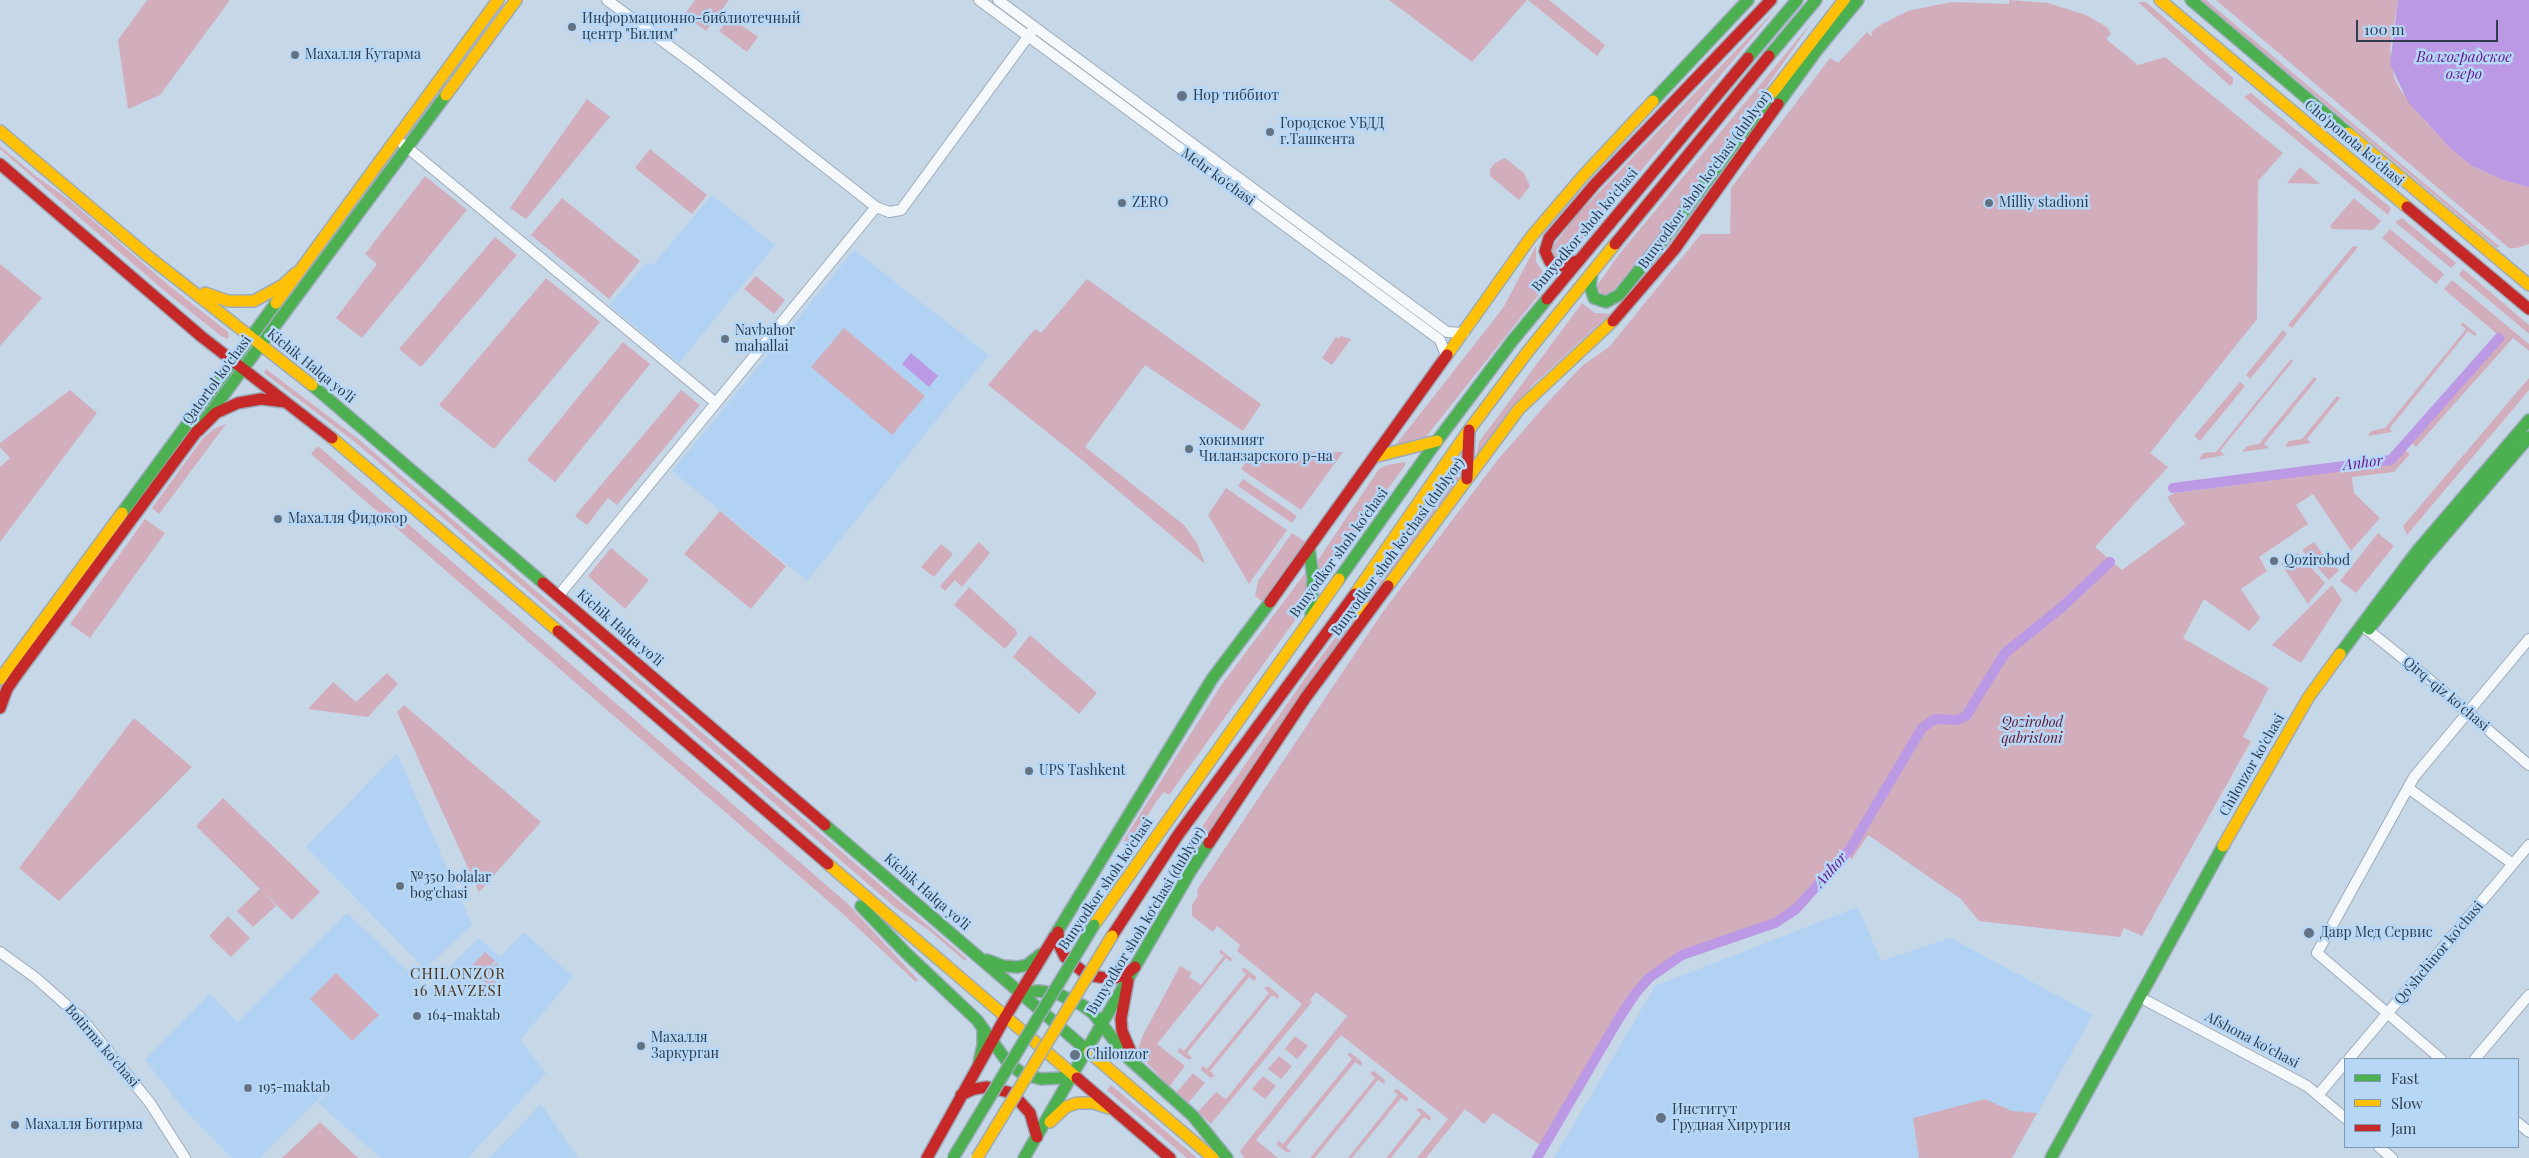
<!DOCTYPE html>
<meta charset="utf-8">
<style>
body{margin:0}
#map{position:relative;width:2529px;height:1158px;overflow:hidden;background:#c6d7e8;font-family:"Playfair Display",serif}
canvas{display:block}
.legend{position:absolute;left:2344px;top:1058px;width:175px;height:90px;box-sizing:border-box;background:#b7d7f7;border:1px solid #8099b3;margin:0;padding:6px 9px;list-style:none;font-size:15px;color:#2d3d4d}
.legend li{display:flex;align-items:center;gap:10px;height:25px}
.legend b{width:25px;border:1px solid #8099b3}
.scale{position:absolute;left:2356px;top:20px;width:142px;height:22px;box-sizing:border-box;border:2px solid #2d3d4d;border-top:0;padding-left:6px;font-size:15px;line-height:18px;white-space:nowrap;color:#2d3d4d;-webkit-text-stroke:4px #b7d7f7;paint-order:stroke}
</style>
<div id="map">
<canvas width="2529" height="1158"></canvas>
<ul class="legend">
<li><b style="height:6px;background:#4caf50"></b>Fast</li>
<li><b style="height:6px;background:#ffc107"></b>Slow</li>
<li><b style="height:6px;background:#c62828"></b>Jam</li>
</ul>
<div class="scale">100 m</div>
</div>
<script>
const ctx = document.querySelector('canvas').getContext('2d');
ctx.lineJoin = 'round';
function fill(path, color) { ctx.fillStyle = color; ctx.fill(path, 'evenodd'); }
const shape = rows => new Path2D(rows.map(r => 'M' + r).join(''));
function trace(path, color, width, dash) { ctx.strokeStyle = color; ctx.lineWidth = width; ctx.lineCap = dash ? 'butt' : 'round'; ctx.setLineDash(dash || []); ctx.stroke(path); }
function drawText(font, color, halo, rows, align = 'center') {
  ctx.font = font + ' "Playfair Display",serif'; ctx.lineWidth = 5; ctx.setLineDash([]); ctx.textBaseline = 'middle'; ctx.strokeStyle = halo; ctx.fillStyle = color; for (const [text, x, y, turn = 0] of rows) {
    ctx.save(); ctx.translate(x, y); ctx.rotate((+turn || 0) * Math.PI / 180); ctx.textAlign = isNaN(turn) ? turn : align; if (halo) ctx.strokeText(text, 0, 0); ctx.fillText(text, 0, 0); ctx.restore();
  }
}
const built = shape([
 [712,195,775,245,679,363,609,305,647,262,652,266],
 [854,250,989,355,807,581,672,471],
 [397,753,472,925,425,969,306,847],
 [1858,907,1881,961,1951,938,2093,1015,2012,1158,1554,1158,1655,986],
 [347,913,427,989,479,938,500,957,524,932,573,977,520,1040,546,1073,468,1158,381,1158,318,1103,339,1079,260,1158,232,1158,181,1106,145,1060,210,994,237,1022],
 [541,1104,578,1158,489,1158]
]);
const green = shape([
 [147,0,230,0,160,95,128,109,118,40],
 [695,0,729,0,706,31,684,15],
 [1389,0,1527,0,1472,62],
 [1528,0,1549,0,1605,45,1597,56],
 [2009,0,2048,3,2086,15,2107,27,2111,34,2106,39,2138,65,2165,57,2283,153,2258,181,2257,319,2150,453,2168,467,2095,547,2122,570,2185,524,2167,497,2175,493,2393,464,2405,450,2410,454,2394,472,2352,477,2354,493,2380,518,2351,551,2313,494,2296,505,2308,524,2259,557,2267,571,2241,589,2260,618,2249,631,2204,599,2183,638,2269,688,2243,737,2251,741,2142,936,2124,928,2120,937,1979,921,1961,899,1868,835,1852,859,1838,848,1842,857,1804,901,1786,916,1775,923,1682,955,1649,978,1635,994,1618,1020,1543,1147,1493,1113,1484,1124,1465,1109,1426,1158,1417,1158,1448,1119,1341,1035,1256,1140,1278,1158,1244,1158,1240,1151,1347,1016,1316,992,1310,1000,1312,1002,1211,1124,1198,1112,1216,1092,1226,1099,1302,1004,1237,951,1240,945,1217,926,1213,932,1192,916,1192,905,1198,896,1197,890,1382,613,1496,462,1548,402,1583,365,1609,347,1701,234,1730,234,1731,188,1830,58,1838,63,1867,32,1871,36,1873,34,1871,32,1882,24,1908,11,1951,2,2009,4],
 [2201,0,2206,0,2499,246,2497,248],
 [2216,0,2398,0,2390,49,2394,78,2401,91,2430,127,2472,166,2503,180,2529,187,2529,244,2517,248,2509,248],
 [2138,2,2146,2,2233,78,2233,83,2230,86],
 [1777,8,1593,228,1564,260,1558,261,1552,248,1576,216],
 [730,17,758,37,747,52,719,31],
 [1812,22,1675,217,1606,299,1596,287,1620,253],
 [2251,93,2391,208,2388,215,2244,97],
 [587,99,610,117,526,219,510,208],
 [0,146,37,177,68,199,172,288,228,332,229,337,227,339,221,336,167,293,0,149],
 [650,149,707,195,692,214,635,168],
 [1505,158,1524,173,1530,186,1519,200,1490,176,1490,169,1495,163],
 [2300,167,2320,184,2287,183],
 [425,176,467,210,362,338,336,318,377,264,365,254],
 [562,198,640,261,609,299,531,235],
 [2354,198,2381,221,2373,230,2332,229,2330,226],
 [2402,218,2456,263,2451,268,2395,222],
 [2390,229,2444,274,2436,284,2382,238],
 [495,237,517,255,421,367,399,349],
 [1536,246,1536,262,1544,273,1552,278,1425,438,1394,447,1503,308],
 [2353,246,2358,247,2292,328,2288,325],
 [0,264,42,298,0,346],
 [2463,269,2529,325,2529,334,2459,275],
 [756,276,785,300,774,314,744,289],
 [546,278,600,322,494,449,439,405],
 [1087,279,1261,404,1243,431,1145,365,1085,447,1184,525,1197,543,1205,564,1077,456,988,385,1035,329,1041,333],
 [2452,280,2529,344,2529,351,2513,338,2416,447,2411,442,2495,346,2491,342,2497,334,2444,289],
 [1582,303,1595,313,1610,314,1532,386,1476,456,1479,442],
 [2462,322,2477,334,2475,336,2468,331,2390,428,2392,432,2368,436,2371,431,2385,428,2466,329,2461,325],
 [844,328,925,396,892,435,811,367],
 [2283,330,2287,334,2250,379,2246,375],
 [1340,336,1351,339,1332,365,1322,358,1336,337,1339,339],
 [623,342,650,364,555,482,527,460],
 [2291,359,2293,361,2220,451,2225,455,2199,460,2203,453,2216,452],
 [266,369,357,438,967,959,965,961,930,931,896,908,355,442,264,373],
 [2314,377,2317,379,2264,444,2269,448,2242,452,2247,446,2259,444],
 [2529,378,2529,390,2407,535,2403,526],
 [2240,382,2245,386,2200,441,2194,436],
 [70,390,97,413,0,542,0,467,10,458,0,447,0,443],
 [681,390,700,405,617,505,608,498,587,525,575,516],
 [2337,396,2340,398,2307,439,2311,443,2285,447,2289,441,2302,439],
 [226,424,159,514,152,508,203,438,214,429],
 [318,446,847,903,918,980,916,982,842,913,311,454],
 [1254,451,1343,452,1301,510,1241,469],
 [1405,462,1406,464,1320,581,1318,560,1379,469,1387,465],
 [1457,470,1459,478,1371,601,1358,606],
 [1243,479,1297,516,1292,523,1238,486],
 [1226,488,1287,530,1249,584,1208,515],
 [720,511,786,566,751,609,684,554],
 [145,519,165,533,90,638,70,624],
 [1292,533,1306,542,1263,602,1255,596,1258,581],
 [2378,533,2394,546,2356,593,2340,581],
 [979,542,990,553,962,587,955,580,945,591,940,586],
 [2314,542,2333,568,2335,567,2339,570,2329,580,2302,550],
 [941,544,953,554,934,577,921,567],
 [611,548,649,580,625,609,588,576],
 [2298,553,2325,583,2308,604,2281,564],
 [1306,572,1307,601,1301,612,1169,795,1164,792,1156,802,1131,841,1123,841,1222,684],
 [2332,585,2342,600,2301,663,2272,645],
 [969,587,1016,630,1017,634,1005,649,954,605],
 [1348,629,1190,868,1181,857,1310,671,1338,634],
 [1030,635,1097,693,1079,714,1013,657],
 [387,673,398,684,368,717,308,709,333,682,356,702],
 [404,705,541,822,479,892,397,712],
 [134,718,192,767,59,901,19,868],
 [223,798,320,892,292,920,262,891,276,906,253,927,237,911,260,889,196,826],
 [228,916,250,938,231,957,209,936],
 [1221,950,1232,959,1231,962,1226,958,1157,1044,1185,1066,1169,1087,1137,1052,1143,1035,1180,966,1192,973,1189,977,1201,985,1224,956,1219,952],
 [485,952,495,961,479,977,470,968],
 [496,963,506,972,490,988,480,978],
 [1245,968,1256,977,1255,981,1249,977,1187,1053,1192,1058,1189,1060,1178,1052,1179,1047,1184,1051,1246,974,1241,969],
 [336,973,379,1015,352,1041,310,999],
 [1268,986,1279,995,1278,999,1272,995,1210,1071,1215,1076,1211,1078,1201,1070,1202,1065,1207,1069,1269,993,1264,988],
 [1295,1036,1308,1046,1297,1059,1285,1049],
 [1351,1053,1362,1062,1361,1066,1355,1062,1286,1147,1291,1151,1288,1153,1277,1145,1278,1140,1283,1144,1352,1059,1347,1054],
 [1279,1056,1292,1066,1281,1079,1268,1069],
 [1374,1071,1385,1080,1384,1084,1378,1080,1315,1158,1310,1158,1375,1078,1370,1073],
 [1193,1073,1205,1083,1188,1103,1176,1093],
 [1263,1076,1276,1086,1265,1099,1252,1089],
 [1111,1085,1197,1158,1187,1158,1107,1090],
 [1397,1089,1408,1098,1407,1102,1401,1098,1352,1158,1348,1158,1398,1095,1393,1091],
 [1985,1099,2012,1111,2037,1113,2012,1158,1919,1158,1913,1118],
 [1420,1108,1431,1117,1430,1121,1424,1117,1391,1158,1386,1158,1421,1114,1416,1109],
 [320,1122,358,1158,282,1158]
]);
const water = shape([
 [2398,0,2529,0,2529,187,2503,180,2472,166,2450,148,2408,102,2390,64],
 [911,353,938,376,929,387,902,364]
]);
const canal = shape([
 [2173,488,2391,460,2499,338],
 [1537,1158,1618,1020,1635,994,1649,978,1682,955,1775,923,1796,909,1850,849,1922,728,1935,719,1957,720,1966,716,2005,653,2062,607,2110,562]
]);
const street = shape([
 [607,0,695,65,876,207,889,212,901,210,1035,27],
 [979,0,1440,340,1445,353,1444,360],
 [998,0,1447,332,1464,333],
 [403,144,716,403],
 [559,595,876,207],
 [2364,627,2424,675,2529,765],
 [2408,788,2513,864],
 [0,952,36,978,82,1019,150,1103,185,1158],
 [2147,1001,2307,1086,2345,1118],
 [2349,1059,2529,845],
 [2441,1059,2317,953,2414,777,2529,639],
 [2475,1059,2529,995],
 [2319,1094,2345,1063],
 [2518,1123,2529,1132],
 [2379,1147,2392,1158]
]);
const fast = shape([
 [2191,0,2348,133],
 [1769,56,1816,0],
 [1748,58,1797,0],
 [1653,101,1748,0],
 [1778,104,1817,50,1858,0],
 [1592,273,1590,286,1594,298,1606,302,1619,295,1660,244,1773,92],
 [312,385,543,583],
 [197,431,446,95],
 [122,513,276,303],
 [1309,548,1313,578,1311,617],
 [1339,579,1437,441,1513,340,1547,299],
 [2369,629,2426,557,2529,437],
 [2340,654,2417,551,2529,420],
 [825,825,1089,1052],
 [861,906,906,953,977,1020,1008,1063,1023,1074,1041,1079,1061,1078,1073,1074],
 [1054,937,1212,679,1270,602],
 [987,960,1003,966,1018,967,1027,965,1041,954],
 [1020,992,1039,991,1058,994,1082,1005,1093,1013,1128,1058,1193,1116,1227,1158],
 [979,1062,983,1045,983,1029],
 [1024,1158,1190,872,1209,843],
 [2051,1158,2223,846]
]);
const slow = shape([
 [2160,0,2407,207],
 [1773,92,1844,0],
 [446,95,516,0],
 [0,131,149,257,312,385],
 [2348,133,2529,285],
 [205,293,228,301,254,301,283,285,296,273],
 [276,303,498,0],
 [1447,355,1531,237,1583,176,1653,101],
 [332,438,558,631],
 [1374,457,1437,441],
 [1388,586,1519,409,1613,321],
 [1355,594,1469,430,1529,350,1615,244],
 [1335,623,1371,607],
 [0,679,122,513],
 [2223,846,2308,698,2340,654],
 [828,864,1077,1078],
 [1094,925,1339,579],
 [1089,1052,1213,1158],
 [1050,1122,1066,1107,1077,1103,1093,1103,1109,1108]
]);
const jam = shape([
 [0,164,202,337,332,438],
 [2407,207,2529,309],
 [1615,244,1769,56],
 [1577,261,1563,266,1550,262,1545,251,1549,238,1595,184,1771,0],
 [1547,299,1748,58],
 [1613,321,1674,250,1778,104],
 [198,431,216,413,238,403,261,399,285,402],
 [1467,479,1469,430],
 [543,583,825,825],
 [1270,602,1447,355],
 [558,631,828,864],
 [0,708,7,689,18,673,197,431],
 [1209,843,1306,697,1388,586],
 [1058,932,1059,945,1065,957,1087,975,1112,979,1125,975,1135,967],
 [1112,936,1178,835,1355,594],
 [1128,981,1121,1019,1122,1031,1130,1050],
 [1077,1078,1170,1158],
 [961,1095,974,1089,987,1087,1012,1093,1030,1113,1037,1137],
 [927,1158,1006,1016,1054,937]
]);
const fastBridge = shape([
 [953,1158,1094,925]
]);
const slowBridge = shape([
 [977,1158,1112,936]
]);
const markers = [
 [572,27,5,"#637383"],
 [295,55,5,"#637383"],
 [1182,96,6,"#637383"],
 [1270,132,5,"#637383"],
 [1122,203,5,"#637383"],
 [1989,203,5,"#637383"],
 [725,339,5,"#637383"],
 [1189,449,5,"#637383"],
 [278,519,5,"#637383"],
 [2274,561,5,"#637383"],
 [1029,771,5,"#637383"],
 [400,886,5,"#637383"],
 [2309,933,6,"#637383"],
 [417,1016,5,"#637383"],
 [641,1046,5,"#637383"],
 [1075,1055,6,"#637383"],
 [248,1088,5,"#637383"],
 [1661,1118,6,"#637383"],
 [15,1125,5,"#637383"]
];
const poiNames = [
 ["Информационно-библиотечный",582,19],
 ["центр \"Билим\"",582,35],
 ["Махалля Кутарма",305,55],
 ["Нор тиббиот",1193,96],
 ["Городское УБДД",1280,124],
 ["г.Ташкента",1280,140],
 ["ZERO",1132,203],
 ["Milliy stadioni",1999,203],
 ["Navbahor",735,331],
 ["mahallai",735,347],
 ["хокимият",1199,441],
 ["Чиланзарского р-на",1199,457],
 ["Махалля Фидокор",288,519],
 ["Qozirobod",2284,561],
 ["UPS Tashkent",1039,771],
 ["№350 bolalar",410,878],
 ["bog'chasi",410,894],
 ["Давр Мед Сервис",2320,933],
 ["164-maktab",427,1016],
 ["Махалля",651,1038],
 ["Заркурган",651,1054],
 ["Chilonzor",1086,1055],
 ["195-maktab",258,1088],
 ["Институт",1672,1110],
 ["Грудная Хирургия",1672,1126],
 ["Махалля Ботирма",25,1125]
];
const streetNames = [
 ["Cho'ponota ko'chasi",2354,143,40],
 ["Mehr ko'chasi",1218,177,36],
 ["Bunyodkor shoh koʻchasi (dublyor)",1705,180,-54],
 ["Bunyodkor shoh ko'chasi",1585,230,-50],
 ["Kichik Halqa yo'li",311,366,39],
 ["Qatortol ko'chasi",217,380,-54],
 ["Bunyodkor shoh koʻchasi (dublyor)",1398,547,-54],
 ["Bunyodkor shoh ko'chasi",1339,553,-54],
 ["Kichik Halqa yo'li",620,628,41],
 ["Qirq-qiz ko'chasi",2446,694,40],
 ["Chilonzor ko'chasi",2252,765,-60],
 ["Bunyodkor shoh ko'chasi",1106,884,-56],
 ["Kichik Halqa yo'li",927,892,41],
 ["Bunyodkor shoh koʻchasi (dublyor)",1146,921,-59],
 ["Qo'shchinor ko'chasi",2439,953,-50],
 ["Afshona ko'chasi",2252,1040,28],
 ["Botirma ko'chasi",102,1046,49]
];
const parkNames = [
 ["Qozirobod",2032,723],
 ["qabristoni",2032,739]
];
const waterNames = [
 ["Волгоградское",2464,57],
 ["озеро",2464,74],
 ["Anhor",2363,463,-7],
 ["Anhor",1831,870,-48]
];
const neighbourhoodNames = [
 ["CHILONZOR",458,974],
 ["16 MAVZESI",458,991]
];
fill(built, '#b2d2f3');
fill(green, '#d2aebd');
fill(water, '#bc99e4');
trace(canal, '#bc99e4', 10);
trace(street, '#9cabba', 12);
trace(fast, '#9cabba', 14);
trace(slow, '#9cabba', 14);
trace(jam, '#9cabba', 14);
trace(street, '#f6f9fc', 10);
trace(fast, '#4caf50', 11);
trace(slow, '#ffc107', 11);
trace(jam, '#c62828', 11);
trace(fastBridge, '#9cabba', 14, []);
trace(slowBridge, '#9cabba', 14, []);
trace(fastBridge, '#4caf50', 11);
trace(slowBridge, '#ffc107', 11);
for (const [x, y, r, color] of markers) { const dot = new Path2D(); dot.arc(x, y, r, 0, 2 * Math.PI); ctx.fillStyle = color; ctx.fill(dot); trace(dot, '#b7d7f7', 2); }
drawText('14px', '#2d3d4d', '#b7d7f7', poiNames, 'left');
drawText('14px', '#2d3d4d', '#b7d7f7', streetNames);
drawText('italic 14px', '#63162c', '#b7d7f7', parkNames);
drawText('italic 15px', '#671b93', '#b7d7f7', waterNames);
ctx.letterSpacing = '1px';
drawText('15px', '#4e3313', '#b7d7f7', neighbourhoodNames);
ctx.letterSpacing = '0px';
</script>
